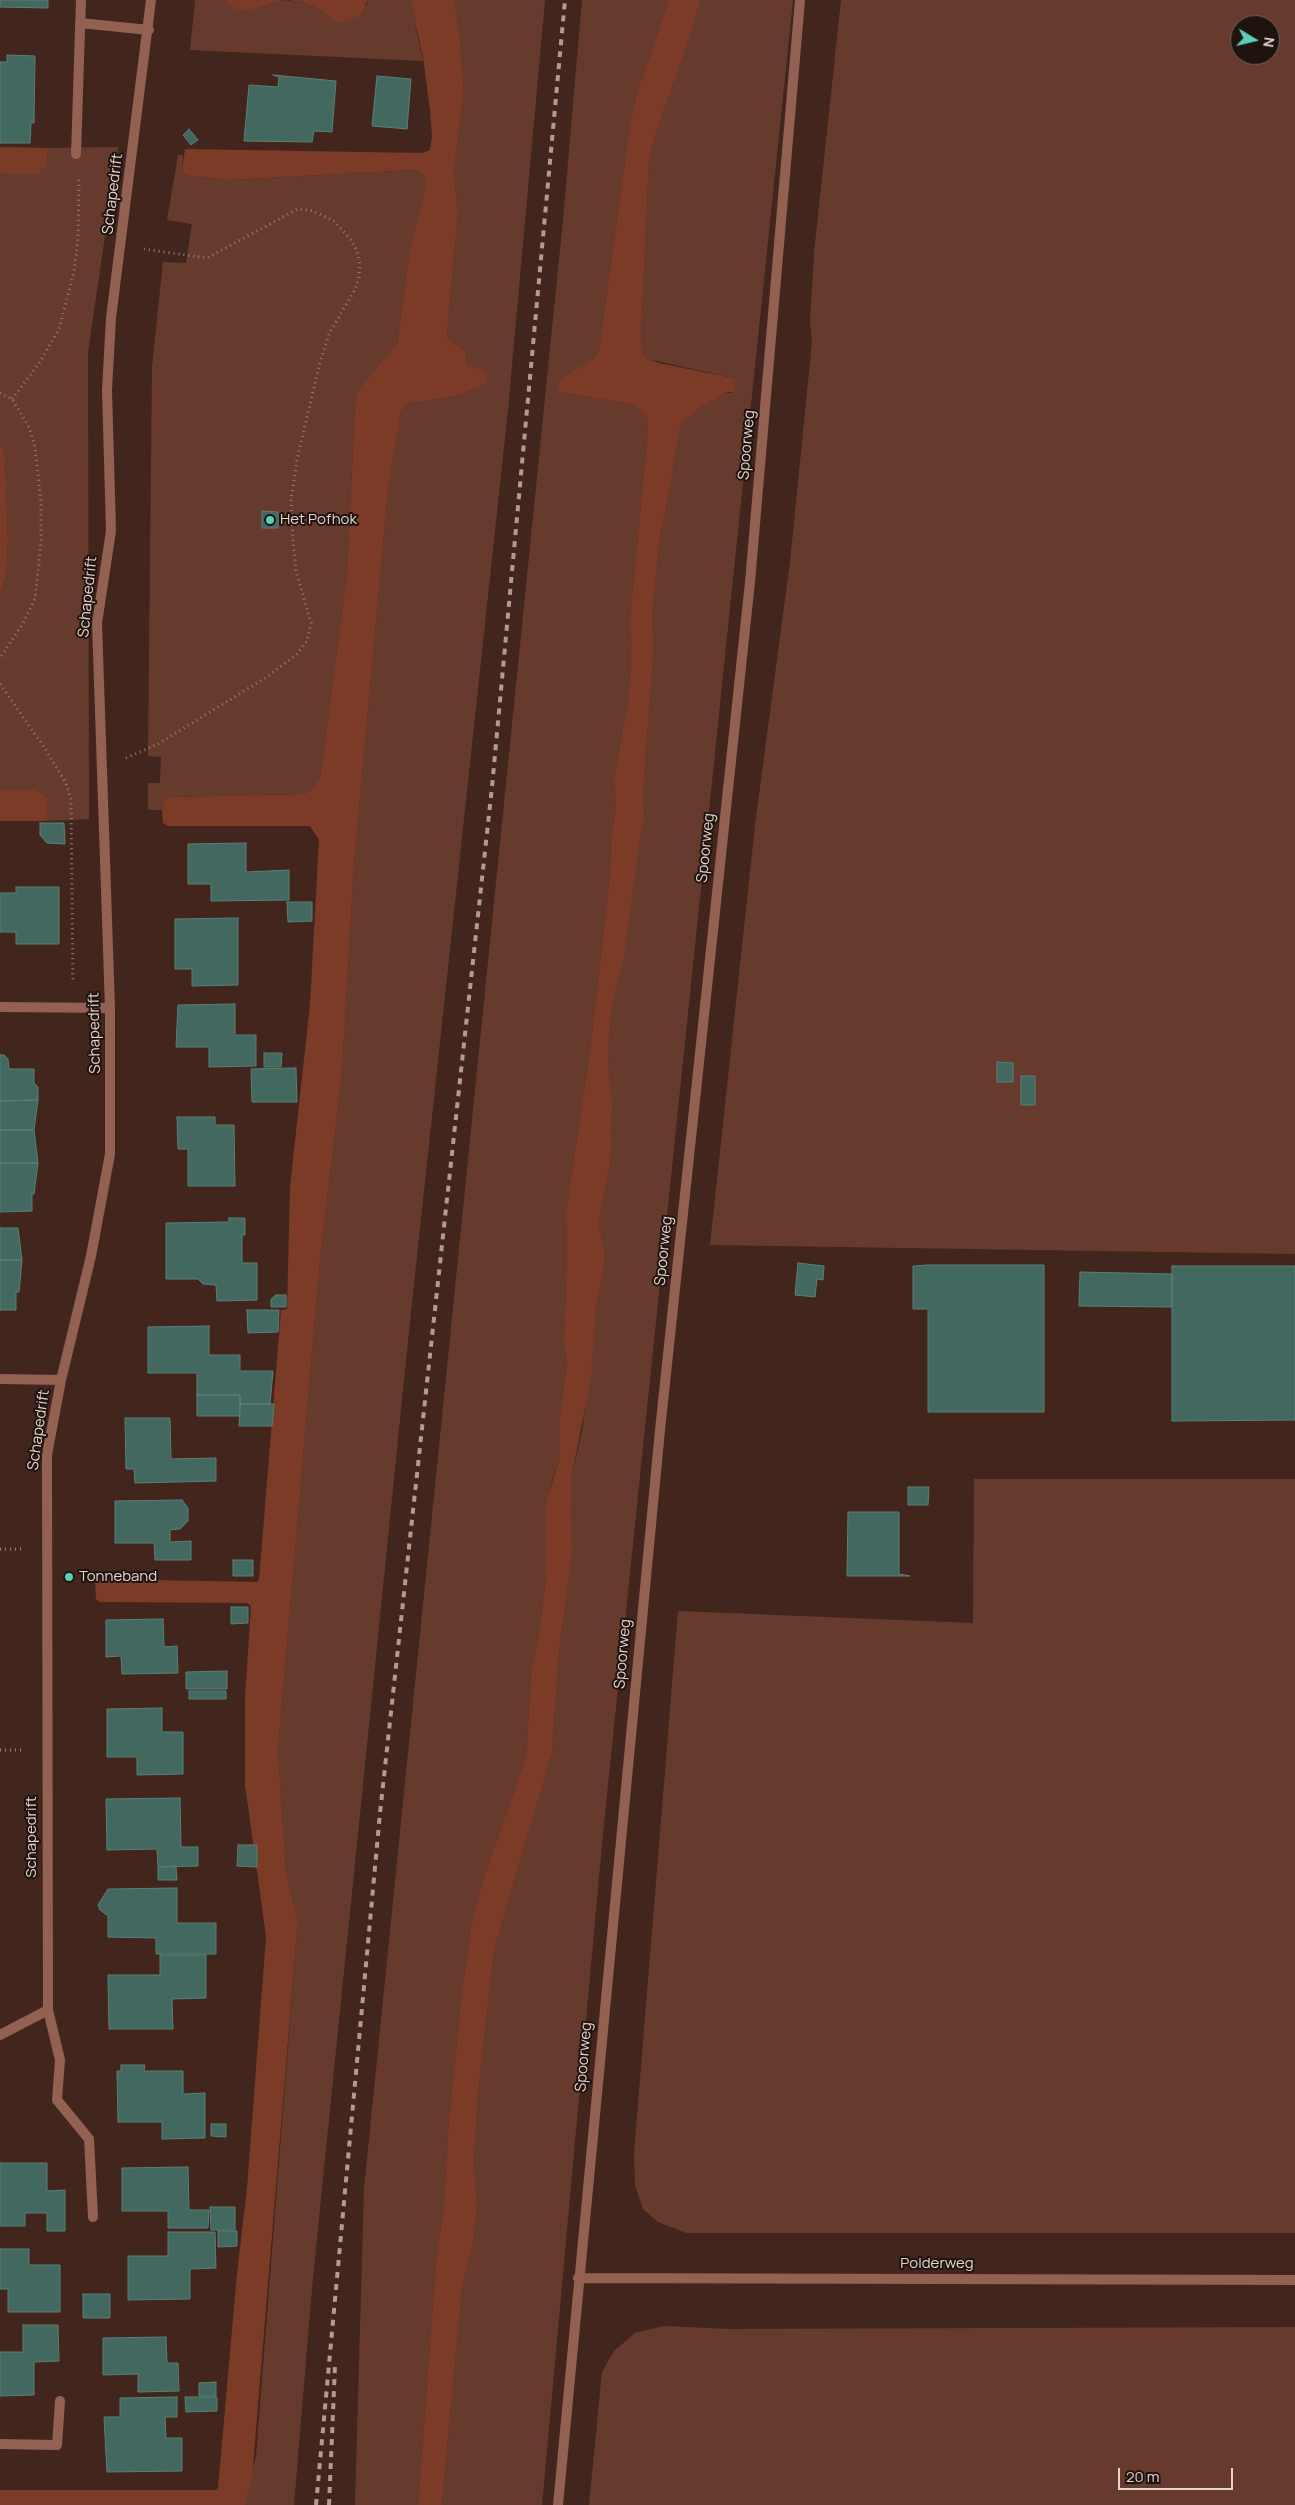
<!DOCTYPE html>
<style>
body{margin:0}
#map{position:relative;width:1295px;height:2505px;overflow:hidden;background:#42261d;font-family:Manrope,sans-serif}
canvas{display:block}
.north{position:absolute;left:1230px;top:15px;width:50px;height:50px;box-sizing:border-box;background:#1f130f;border:1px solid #6f605b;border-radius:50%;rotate:99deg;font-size:14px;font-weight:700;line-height:20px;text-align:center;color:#e6d3cd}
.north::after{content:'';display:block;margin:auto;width:18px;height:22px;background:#5cceba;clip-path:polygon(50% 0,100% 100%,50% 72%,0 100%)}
.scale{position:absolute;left:1118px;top:2468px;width:115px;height:22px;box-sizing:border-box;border:2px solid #e6d3cd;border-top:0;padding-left:6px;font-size:15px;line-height:18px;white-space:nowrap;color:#e6d3cd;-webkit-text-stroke:4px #1f130f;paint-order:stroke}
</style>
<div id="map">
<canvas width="1295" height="2505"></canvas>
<div class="north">N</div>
<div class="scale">20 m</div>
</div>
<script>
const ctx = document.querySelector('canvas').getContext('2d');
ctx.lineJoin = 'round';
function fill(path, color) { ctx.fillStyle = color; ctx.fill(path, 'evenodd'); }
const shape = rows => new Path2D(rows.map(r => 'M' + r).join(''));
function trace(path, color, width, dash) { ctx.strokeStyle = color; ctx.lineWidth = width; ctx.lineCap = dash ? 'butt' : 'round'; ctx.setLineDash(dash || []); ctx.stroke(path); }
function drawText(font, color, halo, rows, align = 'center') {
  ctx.font = font + ' Manrope,sans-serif'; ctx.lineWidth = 4; ctx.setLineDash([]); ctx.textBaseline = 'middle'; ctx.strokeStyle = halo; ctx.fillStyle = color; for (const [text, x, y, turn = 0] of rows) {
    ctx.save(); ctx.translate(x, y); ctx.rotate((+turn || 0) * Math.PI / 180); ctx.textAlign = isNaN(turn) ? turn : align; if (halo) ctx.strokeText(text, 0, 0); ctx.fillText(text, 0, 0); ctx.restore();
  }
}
const green = shape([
 [195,0,226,0,229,5,255,9,282,0,302,2,319,9,331,19,367,5,368,0,410,0,423,61,190,50],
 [454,0,545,0,508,410,410,1321,313,2277,294,2505,245,2505,256,2456,297,1932,297,1918,286,1871,278,1750,320,1261,342,1074,354,866,388,492,401,412,406,404,452,397,466,392,485,384,487,373,467,364,466,352,450,340,447,335,458,213,454,171,464,92,459,29],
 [582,0,669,0,636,95,629,131,599,349,594,359,558,387,559,392,635,405,643,412,647,420,648,429,630,618,631,663,628,701,614,777,616,808,611,835,610,874,590,1049,566,1211,567,1247,564,1342,567,1364,560,1414,560,1456,550,1487,546,1576,540,1626,531,1671,526,1757,483,1879,471,1926,461,1999,448,2130,444,2204,436,2261,418,2505,355,2505,364,2188,563,220],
 [701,0,793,0,603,1833,542,2505,442,2505,462,2289,473,2245,477,2208,474,2162,478,2094,494,1950,552,1754,559,1653,572,1555,571,1480,583,1426,596,1308,603,1273,605,1252,599,1225,612,1151,611,1120,613,1100,610,1087,608,1050,612,1006,624,960,641,832,645,820,643,793,654,648,652,618,660,537,670,489,680,428,685,420,697,410,725,393,732,393,733,378,648,359,642,352,641,337,649,161,655,136,685,51],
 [841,0,1295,0,1295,1254,710,1245,755,825,790,562,812,342,810,322,814,253],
 [1240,25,1270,25,1270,55,1240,55],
 [118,147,88,352,89,819,47,821,47,799,43,794,37,790,0,790,0,593,6,577,8,541,5,457,0,440,0,173,39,173,47,165,48,148],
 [178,155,183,155,182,170,184,174,190,176,229,180,415,170,423,174,426,185,410,247,397,344,355,402,347,574,320,777,315,788,304,794,168,797,164,801,162,810,148,810,148,783,160,783,161,757,148,756,152,367,163,262,186,263,192,224,167,220],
 [974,1479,1295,1479,1295,2233,687,2233,658,2222,643,2209,635,2185,634,2153,678,1611,973,1623],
 [664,2326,729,2329,1295,2327,1295,2505,589,2505,602,2372,614,2351,635,2333]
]);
const water = shape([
 [226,0,282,0,255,9,238,10,229,5],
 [288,0,368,0,360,16,343,23,331,19,319,9,302,2],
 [410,0,454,0,459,29,464,92,454,171,458,213,447,335,450,340,466,352,467,364,487,372,486,384,466,392,452,397,406,404,401,412,388,492,354,866,342,1074,320,1261,278,1750,286,1871,297,1918,297,1932,252,2478,245,2505,0,2505,0,2490,216,2490,218,2488,237,2273,247,2188,266,1936,245,1785,245,1699,251,1606,247,1603,100,1602,96,1599,95,1582,98,1579,257,1582,259,1580,281,1310,287,1309,290,1187,310,1004,319,840,310,826,168,826,163,823,162,810,164,801,168,797,304,794,314,788,320,777,347,574,355,402,360,388,397,344,410,247,426,185,423,174,415,170,229,180,190,176,184,174,182,170,185,149,422,153,430,150,432,137,430,111,423,57],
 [669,0,701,0,685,51,655,136,649,161,641,337,642,352,648,359,659,363,733,378,735,391,725,393,697,410,685,420,680,428,670,489,660,537,652,618,654,648,643,793,645,820,641,833,624,960,612,1006,608,1050,610,1087,613,1100,611,1120,612,1151,599,1225,605,1252,603,1273,596,1308,591,1378,571,1480,572,1555,559,1653,552,1754,494,1950,478,2094,474,2162,477,2208,473,2245,462,2289,442,2505,418,2505,436,2261,444,2204,448,2130,461,1999,471,1926,483,1879,526,1757,531,1671,540,1626,546,1576,546,1503,560,1456,560,1414,567,1364,564,1342,567,1247,566,1211,590,1049,610,874,611,835,616,808,614,777,628,701,631,663,630,618,648,429,647,420,643,412,635,405,559,392,558,387,559,380,594,359,599,349,629,131,636,95],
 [0,147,48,148,47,165,38,174,0,173],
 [0,440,5,457,8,541,6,577,0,593],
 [0,790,37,790,43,794,47,799,47,821,0,821]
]);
const building = shape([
 [0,0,48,0,48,8,0,7,0,0],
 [7,55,35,56,34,123,31,123,30,143,0,143,0,62,7,62,7,55],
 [273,75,336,81,332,132,314,131,312,142,244,141,249,85,278,87,279,77,273,75],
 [377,76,411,79,407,129,372,126,377,76],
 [189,129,198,140,191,145,183,135,189,129],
 [262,511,278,512,278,528,262,528,262,511],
 [40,823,64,823,65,844,47,843,40,835,40,823],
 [246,843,246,872,289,870,289,900,211,901,211,884,188,884,188,844,246,843],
 [16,887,59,887,59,944,16,944,16,932,0,932,0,893,16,893,16,887],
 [287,902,312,902,312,921,288,922,287,902],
 [238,918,238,985,192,986,192,969,175,969,175,919,238,918],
 [235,1004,235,1035,256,1035,256,1066,209,1067,209,1047,176,1047,178,1005,235,1004],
 [264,1053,282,1053,281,1067,264,1067,264,1053],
 [0,1055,4,1055,8,1059,9,1069,34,1069,34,1083,38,1087,38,1100,0,1101,0,1055],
 [997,1062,1013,1063,1013,1082,997,1082,997,1062],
 [296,1068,297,1102,252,1102,251,1069,296,1068],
 [1021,1076,1035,1076,1035,1105,1021,1105,1021,1076],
 [38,1100,34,1130,0,1130,0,1101,38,1100],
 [177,1117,215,1117,215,1125,234,1125,235,1186,188,1186,188,1149,178,1149,177,1117],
 [0,1130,34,1130,38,1163,0,1163,0,1130],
 [0,1163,38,1163,34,1194,32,1194,32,1211,0,1212,0,1163],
 [229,1218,245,1218,245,1235,242,1235,242,1263,257,1263,257,1300,217,1301,216,1285,203,1284,198,1279,166,1279,166,1223,229,1222,229,1218],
 [0,1228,18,1228,22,1260,0,1260,0,1228],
 [0,1260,22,1260,19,1292,16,1292,16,1310,0,1310,0,1260],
 [798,1263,824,1266,823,1280,817,1279,815,1297,795,1295,798,1263],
 [928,1265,1044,1265,1044,1412,928,1412,928,1309,913,1309,913,1266,928,1265],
 [1172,1266,1295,1266,1295,1420,1172,1421,1172,1266],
 [1080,1272,1172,1274,1172,1307,1079,1306,1080,1272],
 [276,1295,286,1295,286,1307,271,1307,271,1299,276,1295],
 [247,1310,279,1310,278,1332,248,1333,247,1310],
 [209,1326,209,1355,240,1355,240,1371,273,1371,270,1404,240,1404,240,1395,197,1395,197,1373,148,1373,148,1327,209,1326],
 [197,1395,240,1395,240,1416,197,1416,197,1395],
 [240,1404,274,1404,272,1426,239,1426,240,1404],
 [125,1418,170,1418,171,1459,216,1458,216,1481,135,1483,134,1469,126,1469,125,1418],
 [908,1487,929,1487,928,1505,908,1505,908,1487],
 [182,1500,188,1508,188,1521,180,1529,170,1530,170,1542,191,1541,191,1560,155,1560,154,1543,115,1543,115,1501,182,1500],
 [848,1512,899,1512,899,1574,910,1576,847,1576,848,1512],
 [233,1560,253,1560,253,1576,233,1576,233,1560],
 [231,1607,248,1607,248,1623,231,1624,231,1607],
 [163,1619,164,1647,177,1646,178,1673,122,1674,121,1656,106,1657,106,1620,163,1619],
 [227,1671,227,1689,186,1689,186,1672,227,1671],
 [189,1691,226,1691,226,1699,189,1699,189,1691],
 [162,1708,162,1732,183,1732,183,1774,137,1775,137,1757,107,1757,107,1709,162,1708],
 [180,1798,181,1847,198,1847,198,1866,158,1867,157,1849,107,1850,106,1799,180,1798],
 [238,1845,257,1845,257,1867,237,1866,238,1845],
 [176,1866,177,1880,158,1880,158,1867,176,1866],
 [177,1888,177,1923,216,1923,216,1954,156,1954,156,1938,108,1937,108,1916,100,1910,98,1905,108,1889,177,1888],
 [160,1955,206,1955,206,1998,172,1999,173,2029,109,2029,108,1975,160,1975,160,1955],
 [121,2065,145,2065,144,2071,183,2071,183,2094,205,2093,205,2138,162,2139,162,2122,118,2122,117,2071,121,2071,121,2065],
 [211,2124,226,2124,226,2137,211,2136,211,2124],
 [0,2163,47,2163,47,2191,65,2190,65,2231,47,2231,47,2213,25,2213,25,2226,0,2226,0,2163],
 [188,2167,189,2210,209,2210,208,2228,168,2228,168,2211,122,2211,122,2168,188,2167],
 [210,2207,235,2207,235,2230,211,2230,210,2207],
 [218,2231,237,2231,237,2246,218,2247,218,2231],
 [168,2232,215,2232,216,2268,190,2269,190,2299,128,2300,128,2256,168,2256,168,2232],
 [0,2249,29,2249,29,2265,60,2265,60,2312,8,2312,8,2289,0,2289,0,2249],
 [83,2294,110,2294,110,2318,83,2318,83,2294],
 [23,2325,58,2325,59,2361,34,2362,34,2395,0,2396,0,2352,23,2352,23,2325],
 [166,2337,167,2363,178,2363,179,2391,138,2392,138,2374,103,2375,103,2338,166,2337],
 [216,2382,216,2396,199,2396,199,2383,216,2382],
 [177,2397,177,2417,165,2417,166,2438,182,2438,182,2471,107,2472,104,2417,120,2417,120,2398,177,2397],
 [185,2397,217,2397,217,2411,186,2412,185,2397]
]);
const path = shape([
 [0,393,12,399,29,427,35,447,41,502,41,543,35,599,22,625,0,658],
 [12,399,40,362,59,329,74,272,78,238,79,179],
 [0,684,44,747,66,783,71,800,73,983],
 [126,758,158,744,267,677,297,654,307,641,311,623,296,571,293,541,291,500,297,460,320,362,329,334,354,291,359,278,360,264,357,251,351,240,334,221,313,211,298,209,207,258,144,249],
 [0,1549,23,1549],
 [0,1750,24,1750]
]);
const lane = shape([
 [80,23,149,30],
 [76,154,81,0],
 [48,2010,60,2060,57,2100,89,2139,93,2217],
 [0,2444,57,2445,60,2401]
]);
const street = shape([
 [0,1007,110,1008],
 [0,1379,61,1380],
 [0,2035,48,2010,47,1455,61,1380,91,1256,110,1154,110,1008,97,623,111,531,107,390,111,318,151,0],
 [578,2278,1295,2280],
 [558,2505,660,1430,750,582,800,0]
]);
const rail = shape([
 [316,2505,380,1813,492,787,565,0],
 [329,2505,335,2366]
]);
const markers = [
 [270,520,5,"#5cceba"],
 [69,1577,5,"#5cceba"]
];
const streetNames = [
 ["Schapedrift",113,194,-83],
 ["Spoorweg",747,445,-85],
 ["Schapedrift",88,597,-84],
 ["Spoorweg",706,848,-84],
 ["Schapedrift",95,1033,-91],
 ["Spoorweg",664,1251,-84],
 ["Schapedrift",39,1430,-82],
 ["Spoorweg",623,1654,-85],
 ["Schapedrift",32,1837,-90],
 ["Spoorweg",584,2057,-85],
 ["Polderweg",937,2264]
];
const poiNames = [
 ["Het Pofhok",280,520],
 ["Tonneband",79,1577]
];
fill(green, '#663b2e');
fill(water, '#7b3b27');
fill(building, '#426860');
trace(building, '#598077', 1);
trace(path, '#967e77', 3, [1, 4]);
trace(lane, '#936152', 10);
trace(street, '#936152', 10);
trace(rail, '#b19b94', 4, [6, 6]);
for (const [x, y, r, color] of markers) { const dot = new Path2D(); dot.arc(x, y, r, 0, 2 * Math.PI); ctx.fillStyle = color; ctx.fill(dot); trace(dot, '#1f130f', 2); }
drawText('15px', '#e6d3cd', '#1f130f', streetNames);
drawText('15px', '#e6d3cd', '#1f130f', poiNames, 'left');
</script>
